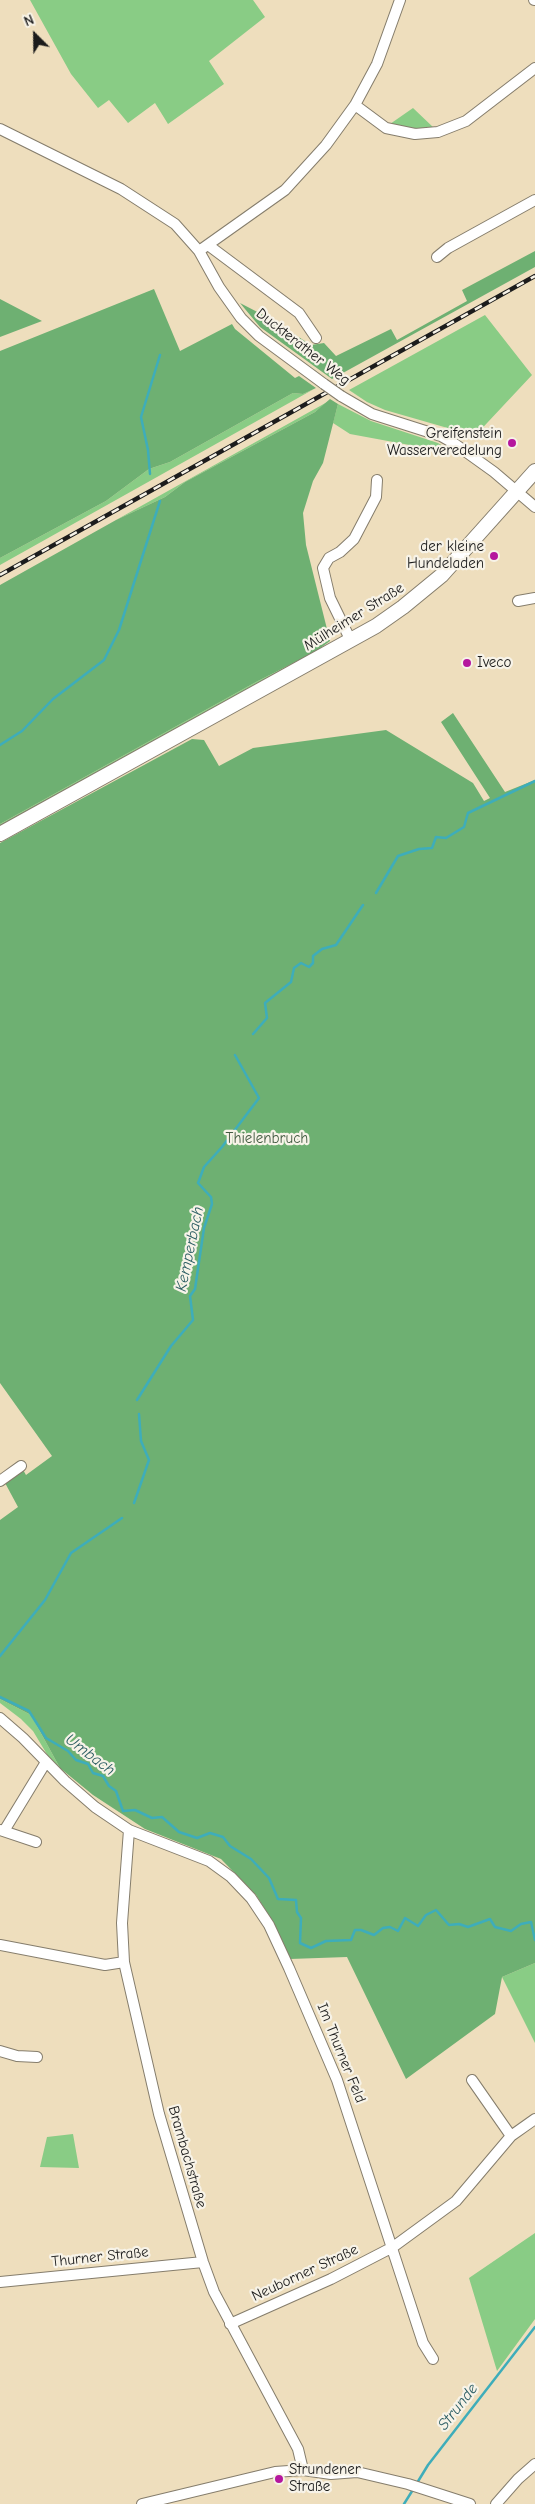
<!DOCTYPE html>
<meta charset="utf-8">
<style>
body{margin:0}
#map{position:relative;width:535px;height:2504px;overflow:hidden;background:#eedebd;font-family:"Comic Neue",sans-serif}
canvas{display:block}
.north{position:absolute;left:10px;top:10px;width:50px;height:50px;-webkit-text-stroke:4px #f7f3e8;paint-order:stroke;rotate:337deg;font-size:14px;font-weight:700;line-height:20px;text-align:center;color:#1c1c1c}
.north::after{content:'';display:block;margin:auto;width:18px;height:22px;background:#1c1c1c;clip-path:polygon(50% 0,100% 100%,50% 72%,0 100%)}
</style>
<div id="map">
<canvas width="535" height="2504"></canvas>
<div class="north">N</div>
</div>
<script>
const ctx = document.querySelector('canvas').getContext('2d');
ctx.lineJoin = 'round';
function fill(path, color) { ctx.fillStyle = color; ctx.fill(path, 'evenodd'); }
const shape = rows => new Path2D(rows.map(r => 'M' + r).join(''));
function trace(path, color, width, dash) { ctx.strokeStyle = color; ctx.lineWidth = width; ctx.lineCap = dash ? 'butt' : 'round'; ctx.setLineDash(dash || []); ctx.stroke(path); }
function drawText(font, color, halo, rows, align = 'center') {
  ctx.font = font + ' "Comic Neue",sans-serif'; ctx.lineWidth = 4.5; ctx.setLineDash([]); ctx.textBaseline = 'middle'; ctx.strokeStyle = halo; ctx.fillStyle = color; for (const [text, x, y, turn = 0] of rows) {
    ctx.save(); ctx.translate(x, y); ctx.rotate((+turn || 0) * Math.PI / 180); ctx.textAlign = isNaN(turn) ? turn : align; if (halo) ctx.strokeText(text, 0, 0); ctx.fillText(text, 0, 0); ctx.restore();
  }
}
const green = shape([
 [30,0,253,0,265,17,209,61,224,84,168,124,155,103,128,123,109,100,98,108,71,74],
 [413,108,434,128,410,128,390,124],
 [485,315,532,375,473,438,465,433,385,410,367,402,349,390],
 [314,389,0,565,0,558,106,501,149,469,170,462,293,393,303,394],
 [329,401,315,412,185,482,165,497,116,520],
 [338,404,371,421,438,443,448,449,442,451,350,434,333,423],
 [315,652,0,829,0,824,256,682],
 [0,1699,31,1715,60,1768,48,1756,33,1731,21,1719,0,1703],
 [535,1963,535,2043,502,1977],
 [73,2134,79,2168,40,2167,47,2137],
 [535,2233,535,2319,497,2371,469,2278]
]);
const forest = shape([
 [535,251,535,267,332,379,260,327,240,303,269,318,311,345,324,343,336,356,391,329,397,340,467,301,462,290],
 [154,289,180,351,232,324,235,329,295,378,299,376,316,388,303,394,293,393,170,462,149,469,106,501,0,558,0,351],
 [0,299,42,321,0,337],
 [330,399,338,404,323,463,313,481,303,513,306,545,330,641,315,652,256,682,0,824,0,585,116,520,165,497,185,482,315,412],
 [453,713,505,792,535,780,535,1963,502,1977,495,2014,406,2079,347,1957,290,1959,273,1922,256,1895,221,1859,145,1829,93,1795,60,1768,31,1715,0,1699,0,1520,18,1507,4,1481,22,1468,26,1475,52,1456,0,1383,0,843,192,739,204,740,219,766,253,748,386,730,473,783,484,801,490,798,441,722]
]);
const stream = shape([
 [150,474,148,450,141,417,160,355],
 [0,745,22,731,53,699,104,660,119,630,160,501],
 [376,893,398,856,419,849,432,848,436,837,446,838,464,827,468,813,535,781],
 [253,1034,267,1018,265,1003,291,982,294,968,301,963,309,967,313,963,313,956,322,949,336,945,363,905],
 [137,1400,171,1346,193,1320,190,1296,195,1289,204,1228,212,1204,211,1197,198,1183,204,1167,222,1147,259,1098,235,1055],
 [134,1503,149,1460,141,1441,139,1414],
 [0,1656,45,1600,71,1553,122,1518],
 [0,1697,29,1711,46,1738,68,1751,76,1760,88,1764,93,1773,103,1776,109,1786,116,1791,123,1811,135,1810,152,1818,162,1817,179,1832,197,1838,210,1833,223,1837,230,1846,251,1859,269,1878,278,1899,296,1900,297,1912,301,1918,300,1943,311,1948,326,1941,351,1940,355,1930,361,1930,374,1935,383,1928,390,1927,398,1931,405,1918,418,1926,426,1915,436,1910,449,1925,459,1924,468,1927,490,1919,495,1927,511,1931,521,1924,531,1922,535,1940],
 [417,2483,428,2465,535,2327],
 [404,2504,414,2488]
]);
const minor = shape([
 [534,0,535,0],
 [355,105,386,128,415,134,438,132,466,121,535,68],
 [0,129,121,189,175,224,199,251,219,287,241,318,259,336,324,384],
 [208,245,299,313,316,338],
 [199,251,285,190,326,145,355,105,377,64,400,0],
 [437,257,448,248,535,200],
 [341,396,372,414,441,436,455,444,494,472,535,507],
 [518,601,535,598],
 [351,641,330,598,323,568,329,558,340,552,354,539,376,497,377,480],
 [0,1481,21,1466],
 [0,1718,23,1738,65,1781,95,1807,129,1830,209,1861,231,1877,251,1898,269,1925,289,1968,337,2080,423,2343,433,2359],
 [0,1830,36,1842],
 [129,1830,122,1923,124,1962,159,2114,203,2262,214,2292,298,2449,303,2470],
 [4,1831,46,1762],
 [0,1945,105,1965,124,1962],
 [0,2051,17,2056,37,2057],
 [472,2080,511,2136],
 [0,2282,203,2262],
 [230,2324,331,2279,393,2247,456,2201,511,2136,535,2119],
 [142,2504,275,2472,303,2470,331,2474,357,2472,408,2484,470,2504],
 [496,2504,518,2479,535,2464]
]);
const major = shape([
 [0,834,376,626,403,607,442,575,535,471]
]);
const rail = shape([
 [0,575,535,276]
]);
const minorBridge = shape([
 [324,384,341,396]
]);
const markers = [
 [512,443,5,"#b5179e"],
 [494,556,5,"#b5179e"],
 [467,663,5,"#b5179e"],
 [279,2479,5,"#b5179e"]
];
const streetNames = [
 ["Duckterather Weg",303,347,38],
 ["Mülheimer Straße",354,617,-32],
 ["Im Thurner Feld",341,2053,68],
 ["Brambachstraße",187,2157,74],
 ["Thurner Straße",100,2257,-6],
 ["Neuborner Straße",305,2273,-25]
];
const poiNames = [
 ["Greifenstein",502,434],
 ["Wasserveredelung",502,451],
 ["der kleine",484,547],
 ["Hundeladen",484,564],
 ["Iveco",477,663,"left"],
 ["Strundener",289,2470,"left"],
 ["Straße",289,2487,"left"]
];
const parkNames = [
 ["Thielenbruch",267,1139]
];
const waterNames = [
 ["Kemperbach",190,1249,-78],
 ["Umbach",90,1755,37],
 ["Strunde",458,2407,-52]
];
fill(green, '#89cc85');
fill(forest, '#6eb072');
trace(stream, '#3eadba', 2.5);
trace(minor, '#857d6c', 12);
trace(major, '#857d6c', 16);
trace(minor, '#fff', 10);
trace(major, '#fff', 14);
trace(rail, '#1c1c1c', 4.5);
trace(rail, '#f7f3e8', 2.5, [8]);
trace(minorBridge, '#857d6c', 12, []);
trace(minorBridge, '#fff', 10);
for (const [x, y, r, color] of markers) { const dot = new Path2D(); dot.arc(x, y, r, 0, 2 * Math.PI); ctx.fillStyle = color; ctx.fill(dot); trace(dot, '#f7f3e8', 2); }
drawText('15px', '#1c1c1c', '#f7f3e8', streetNames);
drawText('15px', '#1c1c1c', '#f7f3e8', poiNames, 'right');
drawText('15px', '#425a41', '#f7f3e8', parkNames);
drawText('italic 16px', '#2b5d63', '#f7f3e8', waterNames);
</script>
